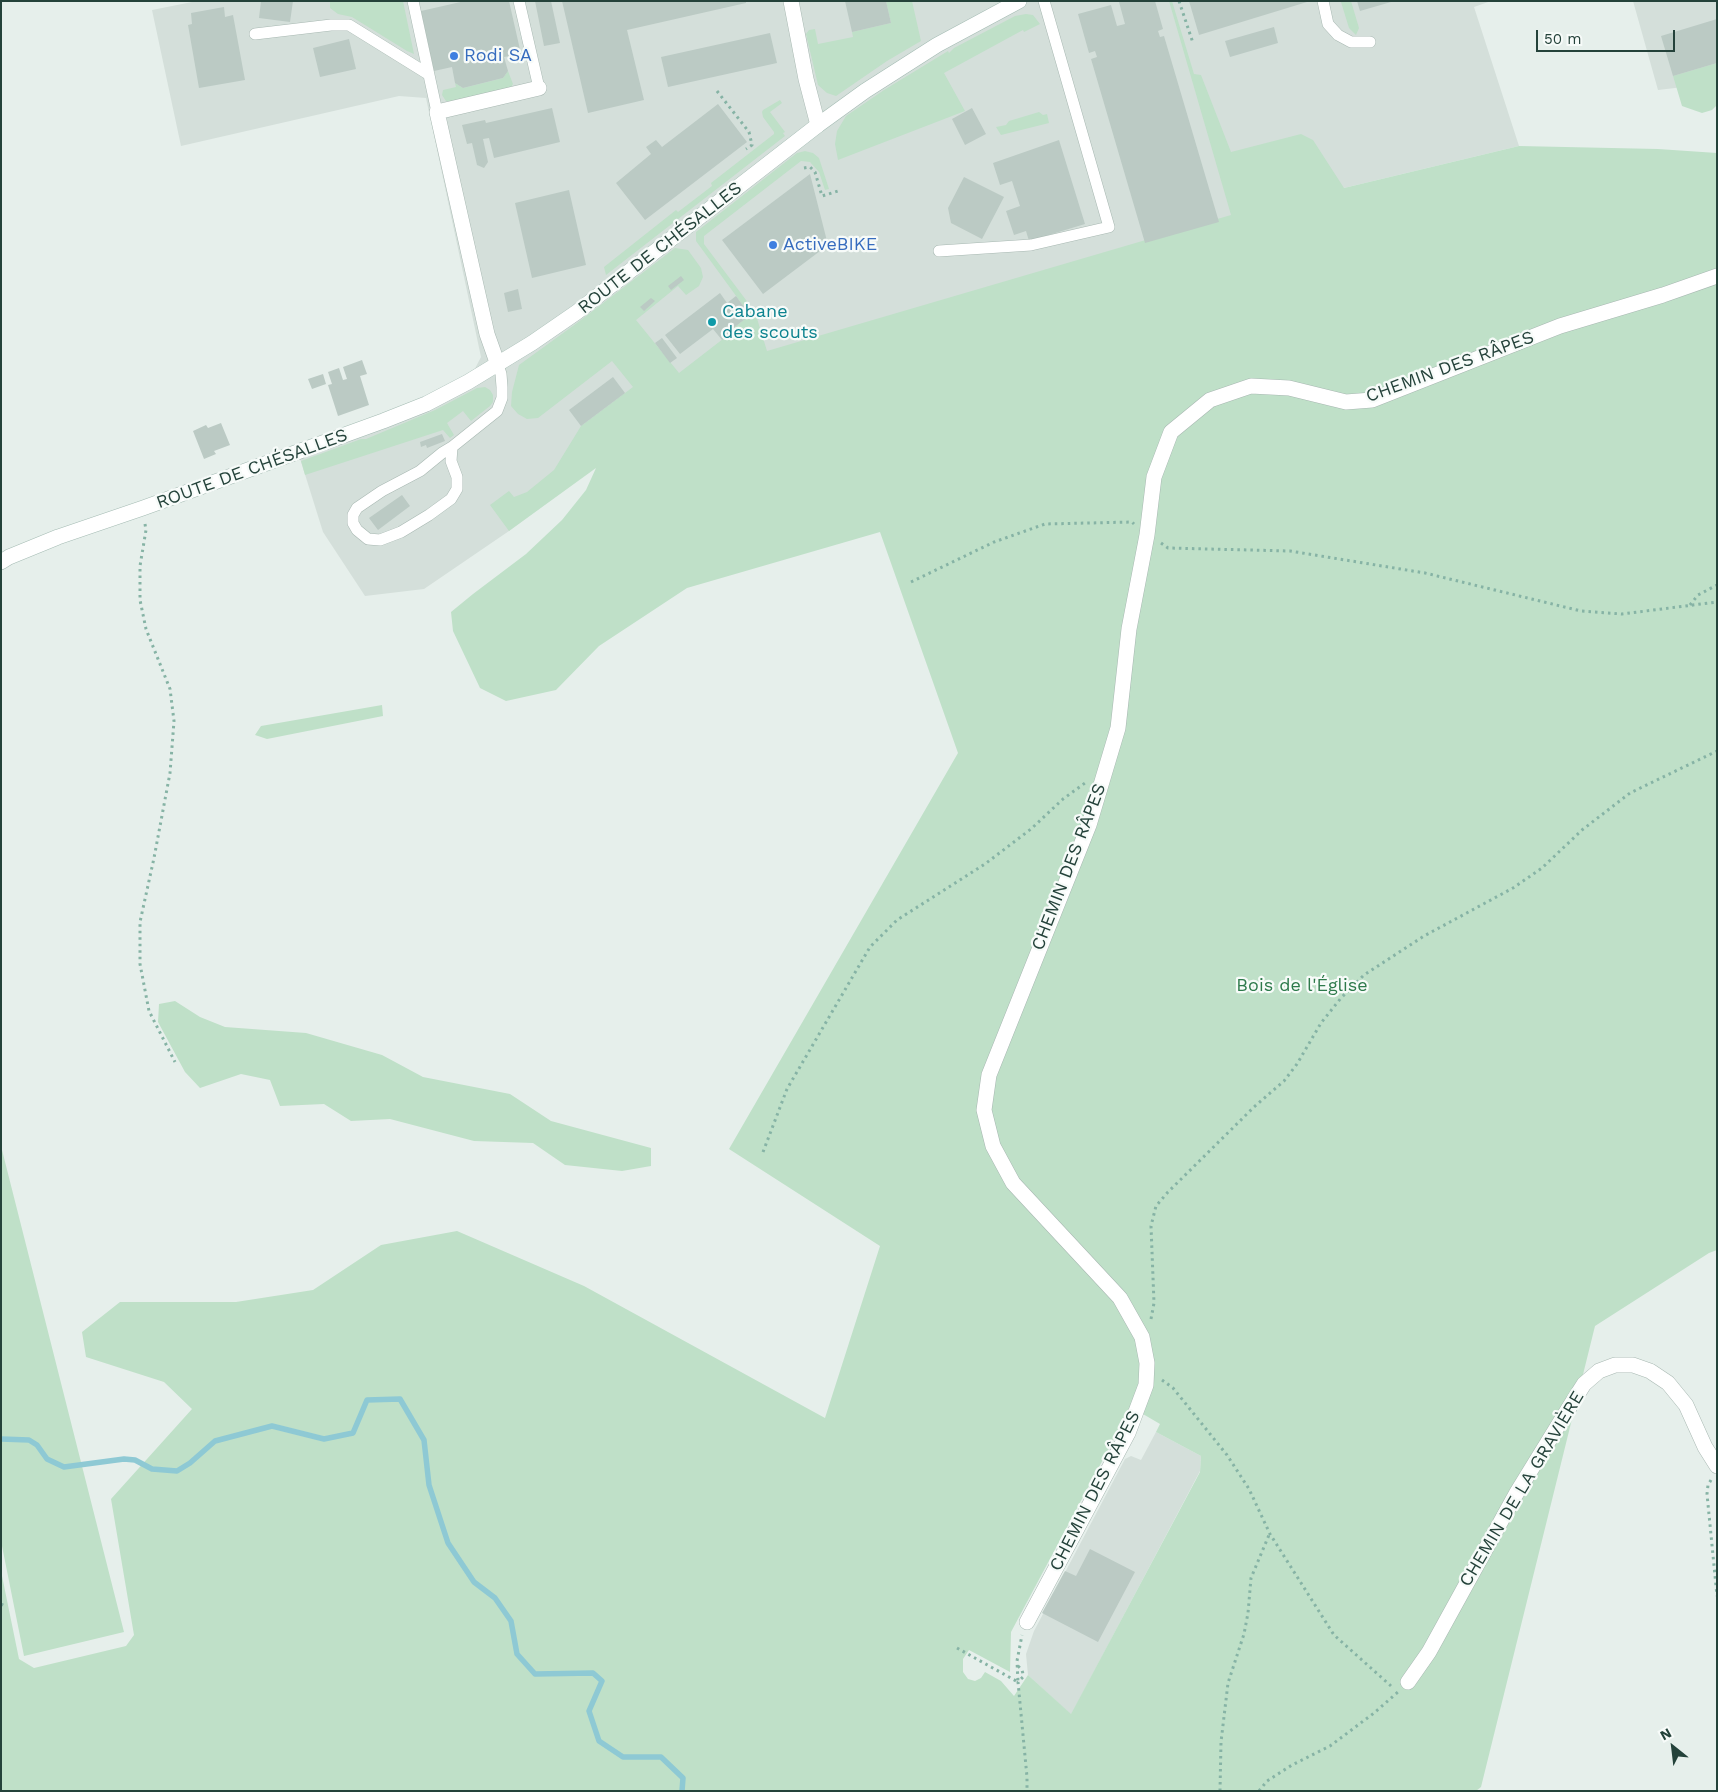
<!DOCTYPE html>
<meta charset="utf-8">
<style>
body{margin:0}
#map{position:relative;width:1718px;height:1792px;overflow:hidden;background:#e6efeb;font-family:"Work Sans",sans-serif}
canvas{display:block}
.frame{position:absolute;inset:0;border:2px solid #24423a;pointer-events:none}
.north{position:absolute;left:1648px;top:1722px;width:50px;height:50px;-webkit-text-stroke:4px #f7fbf9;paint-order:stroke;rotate:331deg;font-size:14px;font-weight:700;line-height:20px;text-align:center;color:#24423a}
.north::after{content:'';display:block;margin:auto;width:18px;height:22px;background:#24423a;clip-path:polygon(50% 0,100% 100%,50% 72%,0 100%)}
.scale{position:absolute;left:1536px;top:30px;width:139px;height:22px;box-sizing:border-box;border:2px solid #24423a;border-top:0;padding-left:6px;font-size:15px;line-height:18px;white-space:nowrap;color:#24423a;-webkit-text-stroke:4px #f7fbf9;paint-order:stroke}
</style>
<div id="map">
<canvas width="1718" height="1792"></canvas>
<div class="frame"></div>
<div class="north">N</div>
<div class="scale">50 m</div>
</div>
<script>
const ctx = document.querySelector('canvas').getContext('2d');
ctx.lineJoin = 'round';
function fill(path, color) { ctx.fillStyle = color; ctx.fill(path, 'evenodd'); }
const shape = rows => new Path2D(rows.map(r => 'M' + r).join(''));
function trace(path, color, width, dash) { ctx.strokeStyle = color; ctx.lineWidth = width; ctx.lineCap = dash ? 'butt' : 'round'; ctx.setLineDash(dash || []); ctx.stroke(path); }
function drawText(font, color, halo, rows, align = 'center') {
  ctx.font = font + ' "Work Sans",sans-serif'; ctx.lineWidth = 4.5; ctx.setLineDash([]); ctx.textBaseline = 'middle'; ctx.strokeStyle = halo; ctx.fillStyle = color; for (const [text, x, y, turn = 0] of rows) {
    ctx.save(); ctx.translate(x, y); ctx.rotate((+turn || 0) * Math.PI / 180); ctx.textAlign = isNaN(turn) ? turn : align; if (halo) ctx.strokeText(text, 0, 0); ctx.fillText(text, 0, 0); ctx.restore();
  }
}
const built = shape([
 [197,1,1491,1,1474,7,1519,146,1344,188,596,467,509,531,424,589,365,596,323,532,298,452,468,382,481,357,426,98,399,96,181,146,152,10],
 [1633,1,1717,1,1717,83,1658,90],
 [1156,1432,1201,1456,1200,1471,1071,1715,1028,1675,1026,1654,1034,1631,1125,1459,1131,1456,1141,1460]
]);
const green = shape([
 [330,1,403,1,414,54,407,51,352,17,338,14,330,8],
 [886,1,912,1,921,41,887,61,836,96,827,93,818,85,806,34,809,30,815,29,818,44,853,37,852,32,891,23],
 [1169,1,1172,1,1194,74,1201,75,1231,152,1301,134,1313,140,1344,188,1519,146,1658,149,1717,153,1717,1250,1709,1253,1595,1326,1481,1787,1476,1791,1,1791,1,1571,19,1659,34,1668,126,1646,134,1635,111,1499,192,1409,164,1382,86,1357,82,1332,120,1302,236,1302,313,1290,381,1245,457,1231,584,1286,825,1418,880,1246,729,1149,958,753,880,532,687,588,599,646,556,690,506,701,480,688,453,631,451,612,473,594,526,554,562,520,586,490,596,468,509,531,490,505,509,491,514,497,527,492,554,470,581,426,633,387,612,361,538,418,527,419,518,414,511,406,512,392,519,365,577,323,675,248,688,250,701,268,703,277,699,286,686,295,678,286,636,320,679,373,732,332,731,330,750,315,696,241,696,232,797,153,805,151,813,153,819,158,829,189,825,190,819,172,810,162,801,161,704,236,704,244,755,312,767,351,1231,215],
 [1131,1407,1160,1424,1156,1432,1201,1456,1200,1472,1071,1714,1028,1675,1014,1696,1001,1681,985,1672,981,1678,975,1681,968,1679,963,1672,963,1659,969,1650,1010,1672,1011,1632],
 [1351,1,1359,28,1356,35,1349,28,1341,2],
 [1026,14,1033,15,1040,24,1024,32,1023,30,944,73,965,111,838,160,835,144,837,131,846,116,884,90,948,51,949,53,954,48,1015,16],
 [1717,63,1717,105,1712,110,1702,113,1682,106,1673,76],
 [508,71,513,84,510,89,451,102,446,101,442,95,443,90,456,87,455,83,463,88,503,78],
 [780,100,782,103,770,112,785,132,783,133,785,136,606,275,604,267,676,210,678,212,712,186,711,183,774,134,774,132,763,117,762,112,763,110],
 [1039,112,1043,115,1047,114,1049,123,1001,135,996,127,1006,125,1009,121],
 [485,387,490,390,493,395,493,402,490,406,471,421,463,411,447,423,454,435,450,438,443,430,305,475,301,461,361,439,366,439,435,410,477,388],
 [382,705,383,716,267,739,255,735,261,726],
 [175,1001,200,1017,225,1027,306,1033,382,1055,423,1077,510,1094,551,1121,651,1148,651,1166,622,1171,565,1165,533,1143,474,1141,390,1119,351,1121,324,1104,280,1106,270,1080,241,1074,200,1088,185,1072,158,1022,159,1004],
 [1,1146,124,1632,24,1656,1,1541]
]);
const stream = shape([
 [1,1439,29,1440,37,1445,47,1459,64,1467,124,1459,135,1460,152,1469,177,1471,190,1463,215,1441,272,1426,324,1439,353,1433,367,1400,400,1399,424,1440,429,1485,448,1543,474,1582,495,1598,511,1621,517,1654,535,1674,593,1673,602,1681,589,1711,599,1741,623,1757,661,1757,683,1778,682,1791]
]);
const building = shape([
 [261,1,293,1,290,22,259,18],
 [465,1,509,1,521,54,504,57,508,71,503,78,463,88,455,83,452,67,434,71,421,11],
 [535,1,551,1,560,43,544,46],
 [562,1,746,1,746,3,627,30,644,100,588,113],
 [845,1,886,1,891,23,852,32],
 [1155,1,1163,29,1158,31,1160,37,1164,36,1219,222,1145,243,1091,59,1097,57,1095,51,1089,53,1078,14,1111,5,1117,26,1125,24,1119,2],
 [1189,1,1307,1,1307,2,1199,35],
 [1357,1,1391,1,1391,2,1360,11],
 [224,7,225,17,233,15,245,80,199,88,188,25,192,24,191,13],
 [1717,19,1717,63,1673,76,1661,36],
 [1274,27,1278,43,1230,57,1225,41],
 [770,33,777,63,668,87,661,57],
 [349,39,356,69,320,77,313,48],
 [718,104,747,142,645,220,616,183,651,154,646,147,656,140,662,147],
 [552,108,560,142,494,158,489,138,483,139,488,162,484,168,477,165,472,143,467,144,462,125,485,120,486,123],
 [972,108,986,134,965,145,952,119],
 [1059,140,1085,224,1029,241,1026,231,1014,235,1006,211,1020,206,1012,181,1000,185,993,163],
 [810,174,828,245,763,294,722,240],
 [964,177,1004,197,982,239,951,223,948,208],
 [569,190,586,265,532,278,515,203],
 [681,276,684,280,671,290,668,286],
 [518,289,522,309,508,312,504,293],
 [720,293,727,303,736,296,750,315,731,330,733,332,722,340,713,329,680,354,665,335],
 [651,298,655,301,644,311,640,307],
 [662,338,677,358,670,363,655,343],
 [362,360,367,374,360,376,369,405,338,416,328,385,332,384,328,372,339,368,343,380,347,379,343,367],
 [323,374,326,384,312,389,308,379],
 [613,377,625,393,581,426,569,410],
 [221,423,230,445,214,451,216,454,204,459,193,431,206,425,208,428],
 [442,434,445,441,427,448,426,445,421,447,420,442],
 [402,495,410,506,378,530,369,518],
 [1090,1549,1135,1572,1098,1642,1042,1613,1065,1571,1076,1576]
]);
const path = shape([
 [1179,1,1193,43],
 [717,91,749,132,752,145,746,149],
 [804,168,810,167,815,172,822,196,838,191],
 [145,524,146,530,140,566,140,600,146,629,170,689,174,721,170,773,154,858,140,922,140,964,149,1011,175,1062],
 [1161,543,1168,548,1290,551,1425,573,1581,611,1622,614,1717,602],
 [911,582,994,542,1045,524,1132,522,1134,524],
 [1690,605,1698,595,1717,585],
 [763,1152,787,1089,870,947,897,920,985,864,1031,829,1063,799,1085,783],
 [1151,1319,1154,1303,1151,1226,1156,1206,1168,1192,1254,1107,1284,1081,1297,1064,1321,1023,1341,998,1364,975,1424,936,1513,888,1542,868,1582,830,1630,793,1717,751],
 [1162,1380,1173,1388,1227,1455,1249,1489,1270,1534,1334,1635,1391,1686],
 [1711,1480,1708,1485,1707,1494,1717,1596],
 [1,1604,5,1606],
 [957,1648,1018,1682,1017,1661,1022,1635],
 [1018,1666,1022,1670,1023,1674,1023,1677,1018,1682,1027,1777,1027,1791],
 [1220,1791,1221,1742,1228,1683,1244,1634,1248,1613,1251,1578,1269,1535],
 [1259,1791,1267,1781,1292,1765,1330,1746,1374,1713,1398,1692]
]);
const lane = shape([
 [413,1,437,112],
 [519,1,539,88],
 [1323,1,1328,24,1338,35,1351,42,1370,42],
 [255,34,331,25,349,25,428,74],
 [939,251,1031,245,1109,227,1044,1],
 [452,447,451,461,457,477,457,489,451,499,429,515,401,532,380,540,368,539,357,530,353,523,353,515,357,508,382,491,420,471,442,453,452,447],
 [452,447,497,411,502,398,502,387,501,374,498,365]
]);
const street = shape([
 [791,1,806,79,818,125],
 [498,365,487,334,437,112,539,88],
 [1027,1622,1128,1433,1146,1385,1147,1363,1142,1337,1120,1298,1013,1183,993,1146,984,1110,989,1075,1089,825,1118,728,1129,629,1147,535,1154,477,1171,432,1210,400,1251,386,1289,388,1346,402,1372,400,1560,326,1663,295,1717,276],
 [1408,1682,1429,1652,1516,1494,1572,1403,1584,1384,1599,1371,1615,1365,1633,1365,1650,1371,1668,1383,1686,1405,1705,1447,1717,1466]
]);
const secondary = shape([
 [1,562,9,557,58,537,143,508,383,421,426,404,468,382,532,343,577,312,818,125,865,91,937,45,1019,1]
]);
const markers = [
 [454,56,5,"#3f7fe0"],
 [773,245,5,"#3f7fe0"],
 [712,322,5,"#0f9aa8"]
];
const shopNames = [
 ["Rodi SA",464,56],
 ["ActiveBIKE",783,245]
];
const streetNames = [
 ["ROUTE DE CHÉSALLES",660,248,-38],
 ["CHEMIN DES RÂPES",1450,367,-20],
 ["ROUTE DE CHÉSALLES",252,469,-20],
 ["CHEMIN DES RÂPES",1069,867,-69],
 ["CHEMIN DE LA GRAVIÈRE",1522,1489,-59],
 ["CHEMIN DES RÂPES",1095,1491,-63]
];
const cultureNames = [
 ["Cabane",722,312],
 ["des scouts",722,333]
];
const parkNames = [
 ["Bois de l'Église",1302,986]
];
fill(built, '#d4dfda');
fill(green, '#bfe0c8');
trace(stream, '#8ec9d4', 5.5);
fill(building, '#bbcac4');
trace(lane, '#a8b8b2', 12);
trace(street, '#a8b8b2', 16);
trace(secondary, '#a4bbb3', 16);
trace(path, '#86b3a5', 3, [2.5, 4]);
trace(lane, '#fff', 11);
trace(street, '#fff', 15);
trace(secondary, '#fff', 15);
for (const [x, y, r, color] of markers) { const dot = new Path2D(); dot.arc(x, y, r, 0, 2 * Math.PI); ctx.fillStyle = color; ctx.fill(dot); trace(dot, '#f7fbf9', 2); }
drawText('18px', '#366cbe', '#f7fbf9', shopNames, 'left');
drawText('18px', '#24423a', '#f7fbf9', streetNames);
drawText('18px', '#0d838f', '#f7fbf9', cultureNames, 'left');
drawText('18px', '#2d7a4b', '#f7fbf9', parkNames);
</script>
